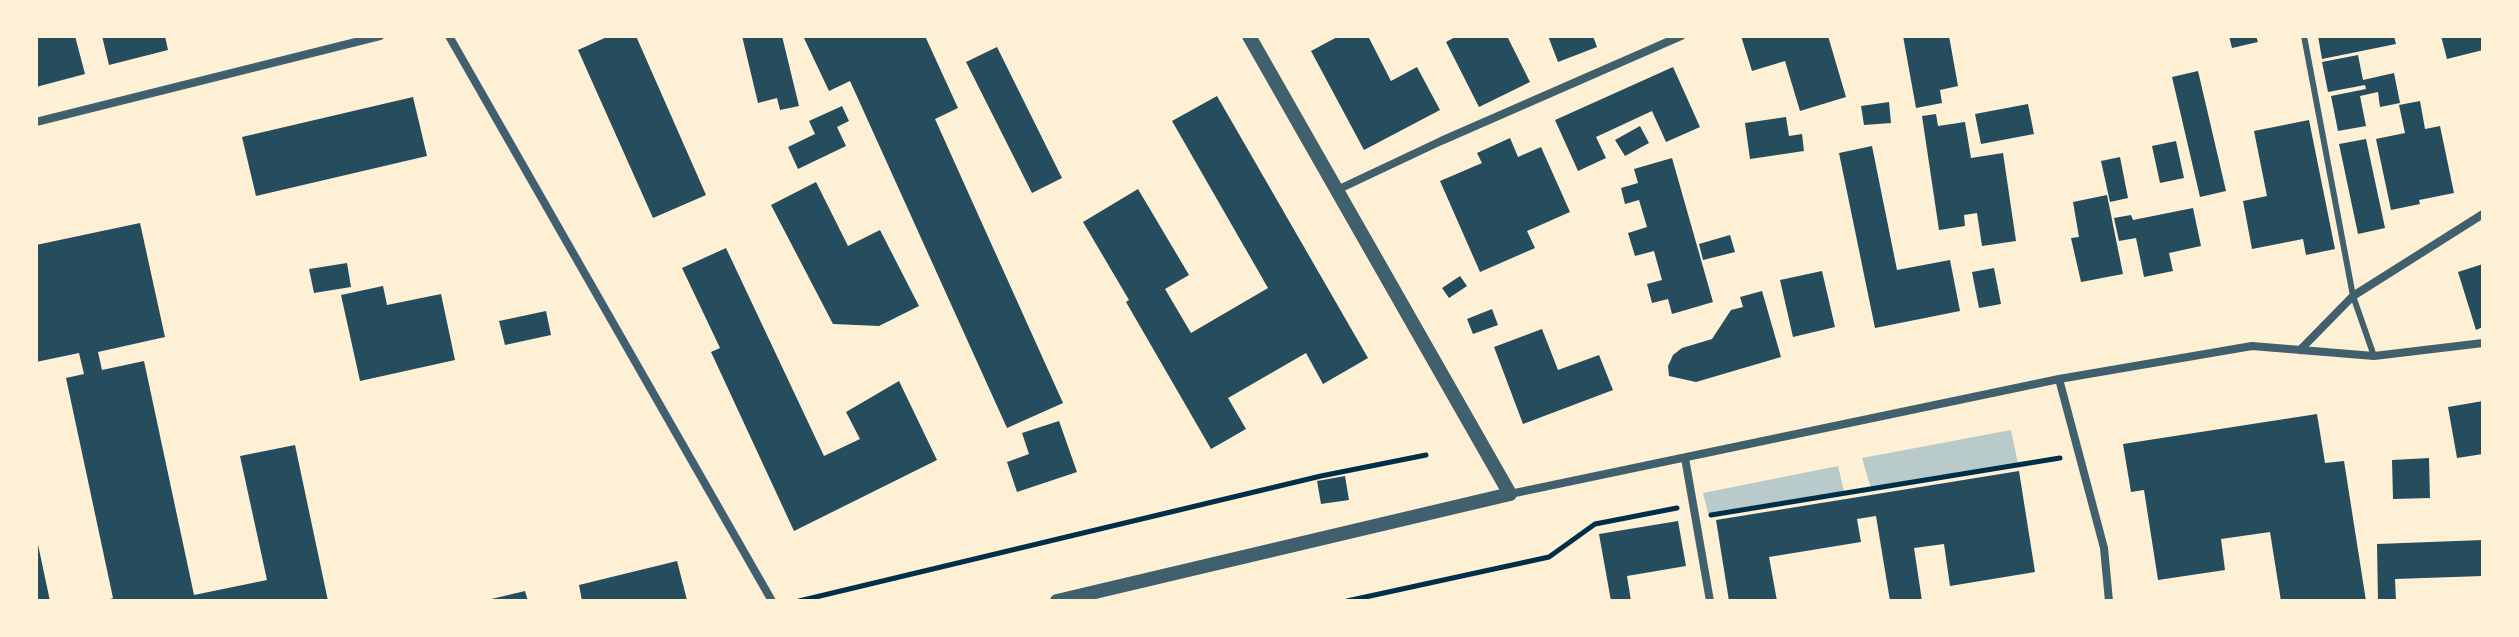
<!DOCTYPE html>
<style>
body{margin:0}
#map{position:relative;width:2519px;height:637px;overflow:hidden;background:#fdf0d5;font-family:"Source Sans 3",sans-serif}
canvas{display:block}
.frame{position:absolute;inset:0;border:38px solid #fdf0d5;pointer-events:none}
</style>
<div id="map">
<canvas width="2519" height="637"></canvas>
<div class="frame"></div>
</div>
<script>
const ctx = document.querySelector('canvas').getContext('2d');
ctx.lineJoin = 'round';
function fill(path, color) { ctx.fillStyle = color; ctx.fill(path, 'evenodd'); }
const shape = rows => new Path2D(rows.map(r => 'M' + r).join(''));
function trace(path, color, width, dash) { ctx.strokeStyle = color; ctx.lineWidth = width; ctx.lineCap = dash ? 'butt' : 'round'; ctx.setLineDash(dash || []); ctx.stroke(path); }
const green = shape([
 [2011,430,2018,464,1871,488,1862,458],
 [1838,466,1844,491,1708,513,1703,493]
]);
const building = shape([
 [36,36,75,36,85,74,36,87],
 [102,36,165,36,168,50,109,65],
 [609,36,636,36,706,195,653,218,578,50],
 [742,36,782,36,799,106,780,110,777,98,758,103],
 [803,36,925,36,958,108,935,119,1063,403,1007,428,850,81,829,91],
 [1339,36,1368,36,1391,81,1417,67,1440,110,1364,150,1311,51],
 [1457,36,1507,36,1530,82,1479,107,1446,42],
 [1548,36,1593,36,1597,47,1558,62],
 [1741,36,1828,36,1846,97,1800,111,1785,61,1752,71],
 [1903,36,1949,36,1958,86,1940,90,1942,103,1916,108],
 [2229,36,2256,36,2258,42,2232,48],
 [2318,36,2394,36,2396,44,2322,59],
 [2441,36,2483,36,2483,50,2447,59],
 [997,47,1062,178,1032,193,966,62],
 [2358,55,2363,80,2394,73,2400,103,2380,107,2378,92,2360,96,2366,126,2338,131,2331,96,2366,89,2365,85,2328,92,2322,62],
 [1673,67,1700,127,1666,142,1652,111,1596,137,1606,158,1578,171,1555,120],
 [2198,71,2226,191,2200,197,2172,77],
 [1217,96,1368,358,1323,384,1306,353,1228,398,1246,429,1211,449,1126,302,1129,300,1083,222,1138,189,1189,275,1165,289,1191,333,1268,288,1172,121],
 [413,97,427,156,256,196,242,137],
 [2420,101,2425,129,2440,126,2454,193,2419,200,2420,204,2391,210,2376,139,2405,133,2399,105],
 [1889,102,1891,123,1864,125,1861,106],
 [2028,104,2034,134,1981,144,1975,114],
 [842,106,849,121,837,127,846,146,798,169,788,147,815,134,809,121],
 [1936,114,1938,126,1965,122,1971,158,2003,153,2016,241,1982,246,1977,213,1964,215,1965,226,1939,230,1922,116],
 [1786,117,1789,136,1802,134,1804,151,1750,159,1745,123],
 [2309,120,2335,249,2306,255,2303,239,2252,249,2243,201,2267,196,2254,131],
 [1640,126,1649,143,1625,156,1615,140],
 [1510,138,1518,157,1541,147,1570,212,1527,231,1535,248,1480,272,1440,181,1482,163,1477,153],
 [2366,139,2385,228,2358,234,2339,144],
 [2176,141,2184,178,2160,183,2152,146],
 [1872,146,1897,270,1950,260,1960,311,1875,328,1839,153],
 [2120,157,2128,198,2110,202,2101,161],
 [1672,158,1713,302,1672,314,1668,299,1652,303,1647,284,1662,280,1654,251,1635,256,1628,233,1647,227,1639,200,1625,204,1621,188,1638,183,1634,169],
 [816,182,848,246,880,230,919,306,879,326,833,324,771,205],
 [2107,195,2123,274,2081,282,2071,238,2079,237,2073,202],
 [2193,208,2201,246,2169,253,2173,271,2144,277,2136,238,2119,241,2114,218,2131,215,2133,220],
 [140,223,165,337,98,352,102,370,144,361,194,595,267,580,240,456,295,445,328,601,105,601,113,598,66,378,84,374,79,353,36,362,36,245],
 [1730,235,1735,252,1703,260,1699,244],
 [726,248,824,456,860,439,846,412,899,381,937,460,794,531,711,352,720,348,682,268],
 [347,263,351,287,314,293,309,269],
 [2483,264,2483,327,2476,330,2458,272],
 [1994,268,2001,304,1979,308,1972,272],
 [1822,271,1835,327,1793,337,1780,280],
 [1460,276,1467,286,1449,298,1442,288],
 [383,286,387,305,441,294,455,360,360,381,341,295],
 [1762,291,1781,357,1696,382,1669,376,1668,366,1673,355,1682,348,1712,339,1731,310,1743,307,1740,297],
 [1492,309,1498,325,1473,334,1467,319],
 [546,311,551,335,505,345,499,321],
 [1542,329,1558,370,1599,355,1613,390,1523,424,1494,347],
 [2483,401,2483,454,2457,458,2448,407],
 [2317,414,2325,463,2344,461,2366,601,2281,601,2270,532,2221,539,2225,570,2158,580,2144,490,2131,492,2123,444],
 [1059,421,1077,472,1017,492,1007,462,1029,454,1022,433],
 [2429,458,2430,498,2393,499,2392,460],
 [2019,471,2035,572,1950,586,1944,544,1914,548,1922,601,1890,601,1876,516,1857,519,1861,542,1769,557,1777,601,1729,601,1716,520],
 [1345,476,1349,500,1321,504,1317,481],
 [1678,521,1686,566,1627,576,1631,601,1611,601,1599,534],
 [36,540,37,540,50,601,36,601],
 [2483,540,2483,576,2395,579,2396,601,2378,601,2377,544],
 [677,561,687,600,582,601,579,585],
 [525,591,528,601,488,601,487,600]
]);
const path = shape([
 [1711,515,2060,458],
 [799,601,1321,476,1426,455],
 [1347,601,1549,557,1595,524,1677,508]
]);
const service = shape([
 [2304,36,2353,296,2374,356]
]);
const minor = shape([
 [449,36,772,601],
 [36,122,380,36],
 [1337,190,1441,141,1681,36],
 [2300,350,2353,296,2483,214],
 [2059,379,2104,548,2109,601],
 [1685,458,1710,601],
 [1510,494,2059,379,2252,346,2374,356,2483,343]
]);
const tertiary = shape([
 [1057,601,1510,494,1249,36]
]);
fill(green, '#b9caca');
fill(building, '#264d5e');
trace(path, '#003049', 5);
trace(service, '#3f606c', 6);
trace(minor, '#3f606c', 8);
trace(tertiary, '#3f606c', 14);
</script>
